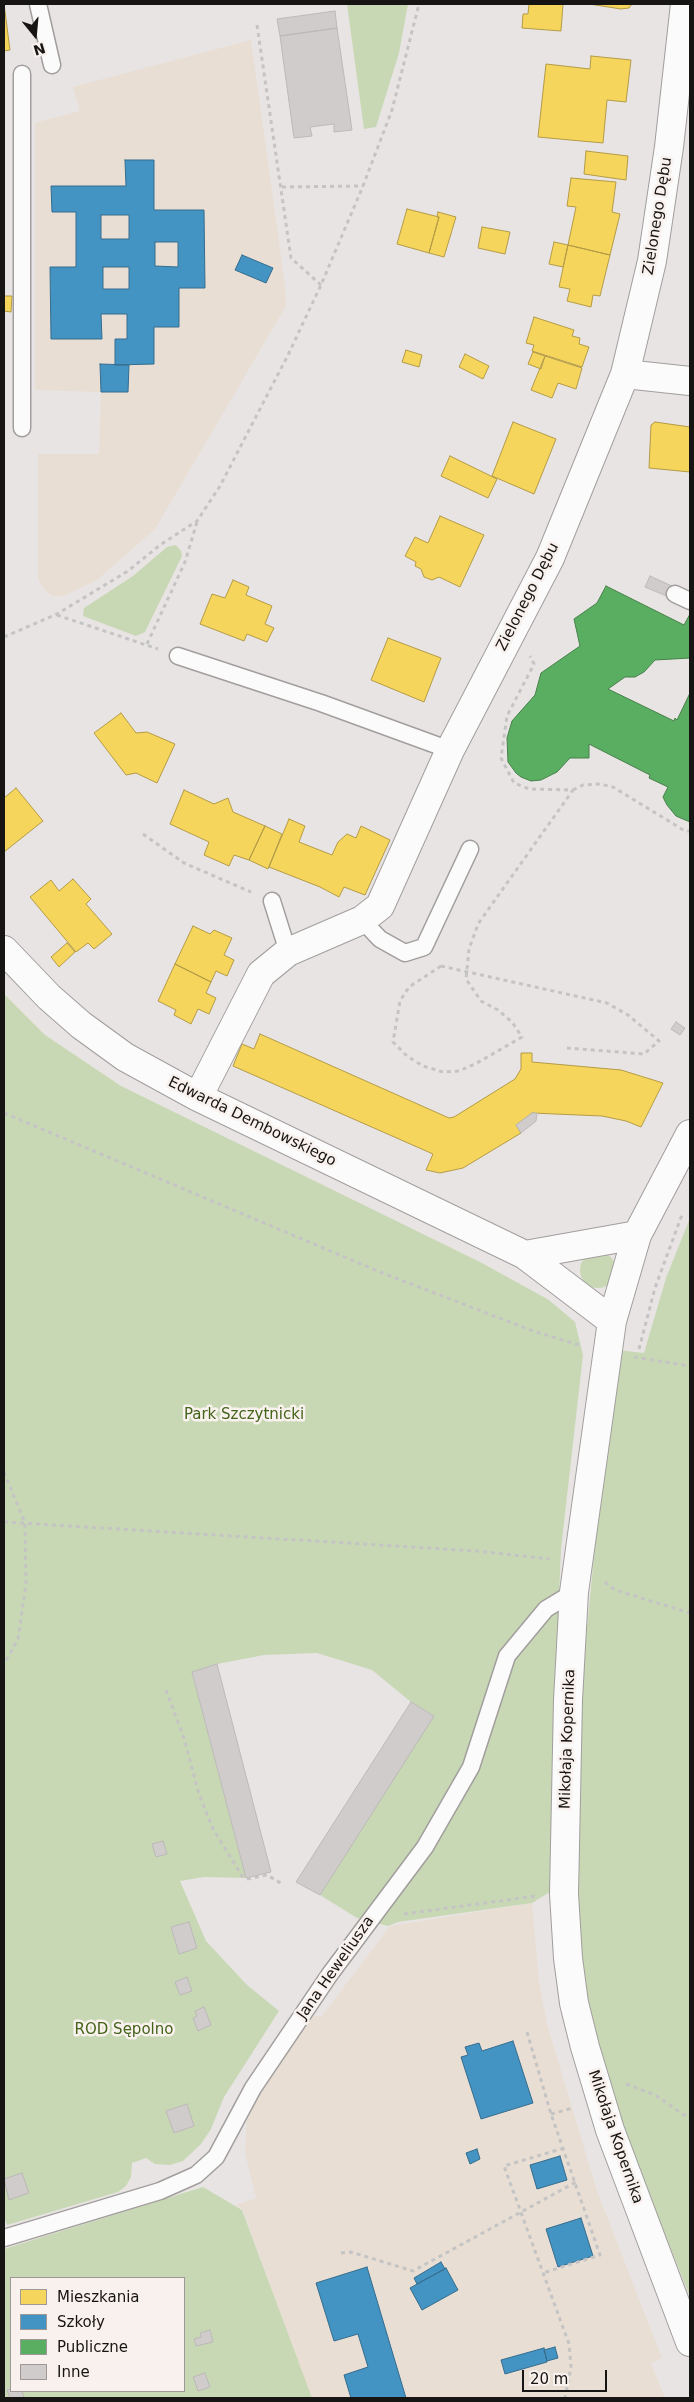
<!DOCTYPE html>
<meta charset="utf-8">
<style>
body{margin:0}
#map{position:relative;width:694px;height:2402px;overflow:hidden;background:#e8e4e3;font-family:"DejaVu Sans",sans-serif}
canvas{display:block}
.frame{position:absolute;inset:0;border:5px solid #171513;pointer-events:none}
.legend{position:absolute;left:10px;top:2277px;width:175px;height:115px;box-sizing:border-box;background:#f8f1ed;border:1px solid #9e9996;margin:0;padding:6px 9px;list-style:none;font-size:15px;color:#171513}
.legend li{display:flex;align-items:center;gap:10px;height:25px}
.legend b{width:25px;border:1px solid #9e9996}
.north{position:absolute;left:10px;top:10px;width:50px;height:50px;-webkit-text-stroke:4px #f8f1ed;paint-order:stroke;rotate:163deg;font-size:14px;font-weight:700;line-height:20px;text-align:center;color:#171513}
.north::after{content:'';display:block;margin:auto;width:18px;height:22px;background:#171513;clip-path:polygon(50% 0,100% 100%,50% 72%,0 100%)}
.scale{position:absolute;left:522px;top:2370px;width:85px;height:22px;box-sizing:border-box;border:2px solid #171513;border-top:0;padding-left:6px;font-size:15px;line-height:18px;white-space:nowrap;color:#171513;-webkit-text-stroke:4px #f8f1ed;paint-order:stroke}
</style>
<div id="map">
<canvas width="694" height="2402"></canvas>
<div class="frame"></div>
<ul class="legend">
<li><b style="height:14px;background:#f6d55c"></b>Mieszkania</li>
<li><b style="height:14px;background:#4393c3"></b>Szkoły</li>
<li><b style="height:14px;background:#5aae61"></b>Publiczne</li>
<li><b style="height:14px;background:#cfcccb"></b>Inne</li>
</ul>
<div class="north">N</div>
<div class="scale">20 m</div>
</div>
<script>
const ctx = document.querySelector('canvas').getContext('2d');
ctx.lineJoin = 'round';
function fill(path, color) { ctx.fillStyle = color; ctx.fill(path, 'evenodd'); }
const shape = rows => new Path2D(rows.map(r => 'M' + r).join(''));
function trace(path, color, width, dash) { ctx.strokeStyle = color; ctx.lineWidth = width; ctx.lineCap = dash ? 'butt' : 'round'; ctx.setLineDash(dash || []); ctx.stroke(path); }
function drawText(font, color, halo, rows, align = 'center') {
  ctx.font = font + ' "DejaVu Sans",sans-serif'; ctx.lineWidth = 5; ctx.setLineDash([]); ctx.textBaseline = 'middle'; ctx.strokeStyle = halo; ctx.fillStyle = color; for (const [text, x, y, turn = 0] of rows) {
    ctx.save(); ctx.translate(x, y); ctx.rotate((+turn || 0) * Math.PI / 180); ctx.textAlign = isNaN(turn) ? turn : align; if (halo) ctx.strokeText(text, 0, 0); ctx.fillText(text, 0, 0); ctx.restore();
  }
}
const education = shape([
 [251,40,285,285,286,306,155,529,97,580,63,596,52,596,44,589,38,579,38,454,99,454,101,392,35,390,35,123,80,111,73,87],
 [532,1903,539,1982,547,2024,597,2191,662,2358,651,2363,665,2398,311,2398,243,2210,236,2205,256,2198,245,2152,247,2121,260,2091,285,2049,313,2016,322,2016,390,1926]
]);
const green = shape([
 [347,4,408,4,399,53,376,127,364,129],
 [176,545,181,551,182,556,145,632,136,636,83,616,84,608,133,576,167,547],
 [4,994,45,1035,121,1086,482,1263,549,1300,575,1322,583,1355,561,1549,552,1763,550,1892,532,1903,398,1922,388,1926,357,1918,320,1895,433,1715,411,1702,372,1670,317,1653,264,1655,217,1664,192,1672,246,1878,204,1877,180,1881,206,1941,247,1985,279,2011,224,2097,211,2129,201,2144,183,2161,170,2165,155,2164,146,2158,132,2163,131,2177,126,2186,118,2192,7,2225,4,2217],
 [690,1218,690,2297,614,2104,584,1991,575,1855,584,1659,600,1494,617,1350,644,1353,666,1278],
 '580 1270a18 18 0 1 1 36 0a18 18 0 1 1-36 0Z',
 [203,2187,242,2210,312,2398,4,2398,4,2249],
 [11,2278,184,2278,184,2391,11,2391]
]);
const homes = shape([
 [4,4,10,50,4,51,4,4],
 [529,4,563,4,561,31,522,28,523,14,528,14,529,4],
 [589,4,632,4,629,8,621,9,589,4],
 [591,56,631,60,626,102,607,100,603,143,538,137,546,64,590,69,591,56],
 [586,151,628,156,626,180,584,174,586,151],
 [571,178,616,182,612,212,620,214,610,255,568,245,576,207,567,206,571,178],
 [407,209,439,217,429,253,397,244,407,209],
 [438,212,456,217,444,257,429,253,439,217,437,217,438,212],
 [482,227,510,232,505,254,478,248,482,227],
 [554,242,568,245,563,267,549,264,554,242],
 [568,245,610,255,600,296,593,295,591,307,567,301,570,289,559,287,568,245],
 [4,296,12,296,11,312,4,311,4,296],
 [534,317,574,330,572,336,580,338,579,344,589,347,582,367,532,351,534,345,526,343,534,317],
 [406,350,422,355,419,367,402,362,406,350],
 [533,352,545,356,541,369,528,364,533,352],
 [465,354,489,366,483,379,459,367,465,354],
 [545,356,582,368,576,389,558,383,552,398,531,390,545,356],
 [513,422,556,439,534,494,492,476,513,422],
 [655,422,690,427,690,472,649,468,651,425,655,422],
 [450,456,497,479,488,498,441,476,450,456],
 [440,516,484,535,460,587,439,577,432,580,424,577,421,569,415,566,416,562,405,556,415,537,428,543,440,516],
 [233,580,249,587,246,595,272,606,265,624,274,628,267,642,247,634,244,641,200,624,212,594,225,598,233,580],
 [388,638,441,658,424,702,371,680,388,638],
 [121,713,136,733,147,732,175,744,157,783,136,773,126,775,94,733,121,713],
 [16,788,43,821,4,852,4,798,16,788],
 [184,790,214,804,228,798,233,812,265,826,249,860,234,855,229,866,204,855,209,842,170,824,184,790],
 [289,819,305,826,299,842,332,855,338,842,347,834,356,838,361,826,390,840,365,895,344,887,339,897,320,887,269,867,289,819],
 [265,826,282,834,268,869,249,860,265,826],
 [73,879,91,899,86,904,112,934,94,949,88,943,76,952,30,897,51,880,59,891,73,879],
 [193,926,210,934,214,930,232,938,224,955,234,960,227,976,216,971,211,982,175,964,193,926],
 [67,943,75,952,59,967,51,957,67,943],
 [175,964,211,982,206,993,216,998,209,1014,198,1009,191,1024,174,1015,176,1010,158,1001,175,964],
 [260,1034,449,1118,454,1117,515,1079,521,1069,521,1053,532,1053,532,1062,621,1070,663,1083,641,1127,626,1121,602,1116,532,1113,516,1125,521,1133,463,1168,440,1173,426,1170,433,1154,233,1066,242,1044,254,1049,260,1034]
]);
const schools = shape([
 [125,160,154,160,154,210,204,210,205,288,179,288,179,327,154,327,154,364,115,365,115,339,127,339,127,314,101,314,102,339,51,339,50,267,76,267,76,212,52,212,51,186,126,186,125,160],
 [101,215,129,215,129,239,101,239,101,215],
 [155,242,178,242,178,267,155,266,155,242],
 [103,267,129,267,129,289,103,289,103,267],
 [242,255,273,268,266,283,235,270,242,255],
 [100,364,129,365,128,392,101,392,100,364],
 [513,2041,533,2103,481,2119,461,2057,468,2055,465,2047,479,2043,482,2051,513,2041],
 [477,2149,480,2159,470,2164,466,2153,477,2149],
 [560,2156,567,2180,537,2189,530,2165,560,2156],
 [581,2218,593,2256,558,2267,546,2229,581,2218],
 [441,2262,445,2269,417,2284,414,2278,441,2262],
 [367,2267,406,2398,351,2398,344,2375,368,2367,358,2334,334,2341,316,2283,367,2267],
 [446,2268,458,2290,422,2310,410,2288,446,2268],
 [555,2347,558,2358,547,2361,544,2350,555,2347],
 [544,2348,547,2362,505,2374,501,2360,544,2348]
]);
const public = shape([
 [606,586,684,625,690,614,690,658,655,660,644,672,635,677,625,677,608,689,674,721,675,718,677,720,690,693,690,822,676,816,667,805,663,797,668,787,649,778,650,775,589,744,589,758,570,758,557,772,541,780,531,781,521,777,516,773,508,762,507,738,512,721,535,695,541,673,580,646,574,619,597,603,606,586]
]);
const building = shape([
 [335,11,337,28,280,36,277,19,335,11],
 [337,28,352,130,334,132,334,124,310,127,312,136,294,138,280,36,337,28],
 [650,576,674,587,669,597,645,587,650,576],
 [676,1022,685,1028,680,1035,671,1029,676,1022],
 [532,1113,537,1113,536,1121,521,1133,516,1125,532,1113],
 [217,1664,271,1872,246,1878,192,1672,217,1664],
 [411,1702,434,1716,320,1895,296,1882,411,1702],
 [163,1841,167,1854,156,1857,152,1844,163,1841],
 [189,1922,197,1948,179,1954,171,1927,189,1922],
 [187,1977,192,1991,180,1995,175,1982,187,1977],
 [204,2007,211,2025,198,2031,193,2018,197,2016,195,2011,204,2007],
 [187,2104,194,2126,174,2133,166,2111,187,2104],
 [22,2173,29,2193,9,2200,4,2179,22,2173],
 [210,2330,213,2342,196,2346,194,2339,201,2337,200,2333,210,2330],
 [205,2373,210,2387,198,2391,193,2377,205,2373],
 [11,2389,11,2391,22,2391,24,2398,10,2398,7,2390,11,2389]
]);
const path = shape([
 [257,25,291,258,321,285],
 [282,187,363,186],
 [57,615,158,649],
 [4,637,57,614,128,571,160,545,197,521,220,486,288,355,321,285,363,186,392,110,419,4],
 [147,644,185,562,197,522],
 [573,790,583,785,600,784,613,787,685,831,690,831],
 [143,834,184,863,251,892],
 [441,966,409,987,400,1001,393,1042,407,1056,423,1066,443,1072,459,1071,477,1063,522,1037,512,1022,498,1010,481,1001,466,979,469,949,478,924,573,790,529,789,514,783,501,758,507,716,534,664,530,656],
 [441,966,607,1003,628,1015,659,1041,644,1054,567,1048],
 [4,1113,380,1272,533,1331,582,1346],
 [639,1349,655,1288,683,1212],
 [634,1357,690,1366],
 [4,1472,25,1523,26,1584,18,1639,4,1664],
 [4,1522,477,1551,550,1559],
 [605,1582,615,1590,690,1613],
 [166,1690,184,1738,199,1794,213,1829,242,1876,247,1879,267,1875,284,1885],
 [404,1914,536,1896],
 [527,2032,551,2114,600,2255,543,2273],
 [626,2084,655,2095,690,2119],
 [551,2114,573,2108],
 [564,2148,504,2166,569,2344,571,2367,565,2398],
 [341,2253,351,2252,413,2271,576,2182]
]);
const lane = shape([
 [38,4,52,65],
 [22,74,22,428],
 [675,594,690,601],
 [178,656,321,703,450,750],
 [272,901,288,952],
 [362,920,380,939,405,953,424,947,470,849],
 [4,2238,160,2191,196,2175,216,2157,253,2088,330,1974,425,1847,471,1767,507,1656,546,1609,574,1592]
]);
const street = shape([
 [625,374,690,381],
 [4,950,49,997,81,1025,125,1057,198,1097,525,1255,612,1321],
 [198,1097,261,974,288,952,362,920,380,906,450,750,550,558,625,374,652,261,669,147,685,4],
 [690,1134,637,1235,612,1321,574,1592,568,1700,564,1894,568,1958,574,2003,585,2047,610,2130,690,2342],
 [525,1255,637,1235]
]);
const streetNames = [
 ["Zielonego Dębu",658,216,-81],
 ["Zielonego Dębu",528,597,-63],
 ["Edwarda Dembowskiego",252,1122,26],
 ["Mikołaja Kopernika",568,1739,-88],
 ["Jana Heweliusza",336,1968,-55],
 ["Mikołaja Kopernika",615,2137,71]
];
const parkNames = [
 ["Park Szczytnicki",244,1415],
 ["ROD Sępolno",124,2030]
];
fill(education, '#e8ded3');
fill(green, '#c8d8b4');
fill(homes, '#f6d55c');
trace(homes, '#b39b46', 1);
fill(schools, '#4393c3');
trace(schools, '#366d8e', 1);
fill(public, '#5aae61');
trace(public, '#46804a', 1);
fill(building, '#cfcccb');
trace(building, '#bcb9b8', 1);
trace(lane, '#a19e9d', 19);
trace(street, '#a19e9d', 30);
trace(path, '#c5c4c4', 3, [4, 4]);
trace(lane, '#fcfbfb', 16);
trace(street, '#fcfbfb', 28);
drawText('15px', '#171513', '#f8f1ed', streetNames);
drawText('15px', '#436319', '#f8f1ed', parkNames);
</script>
